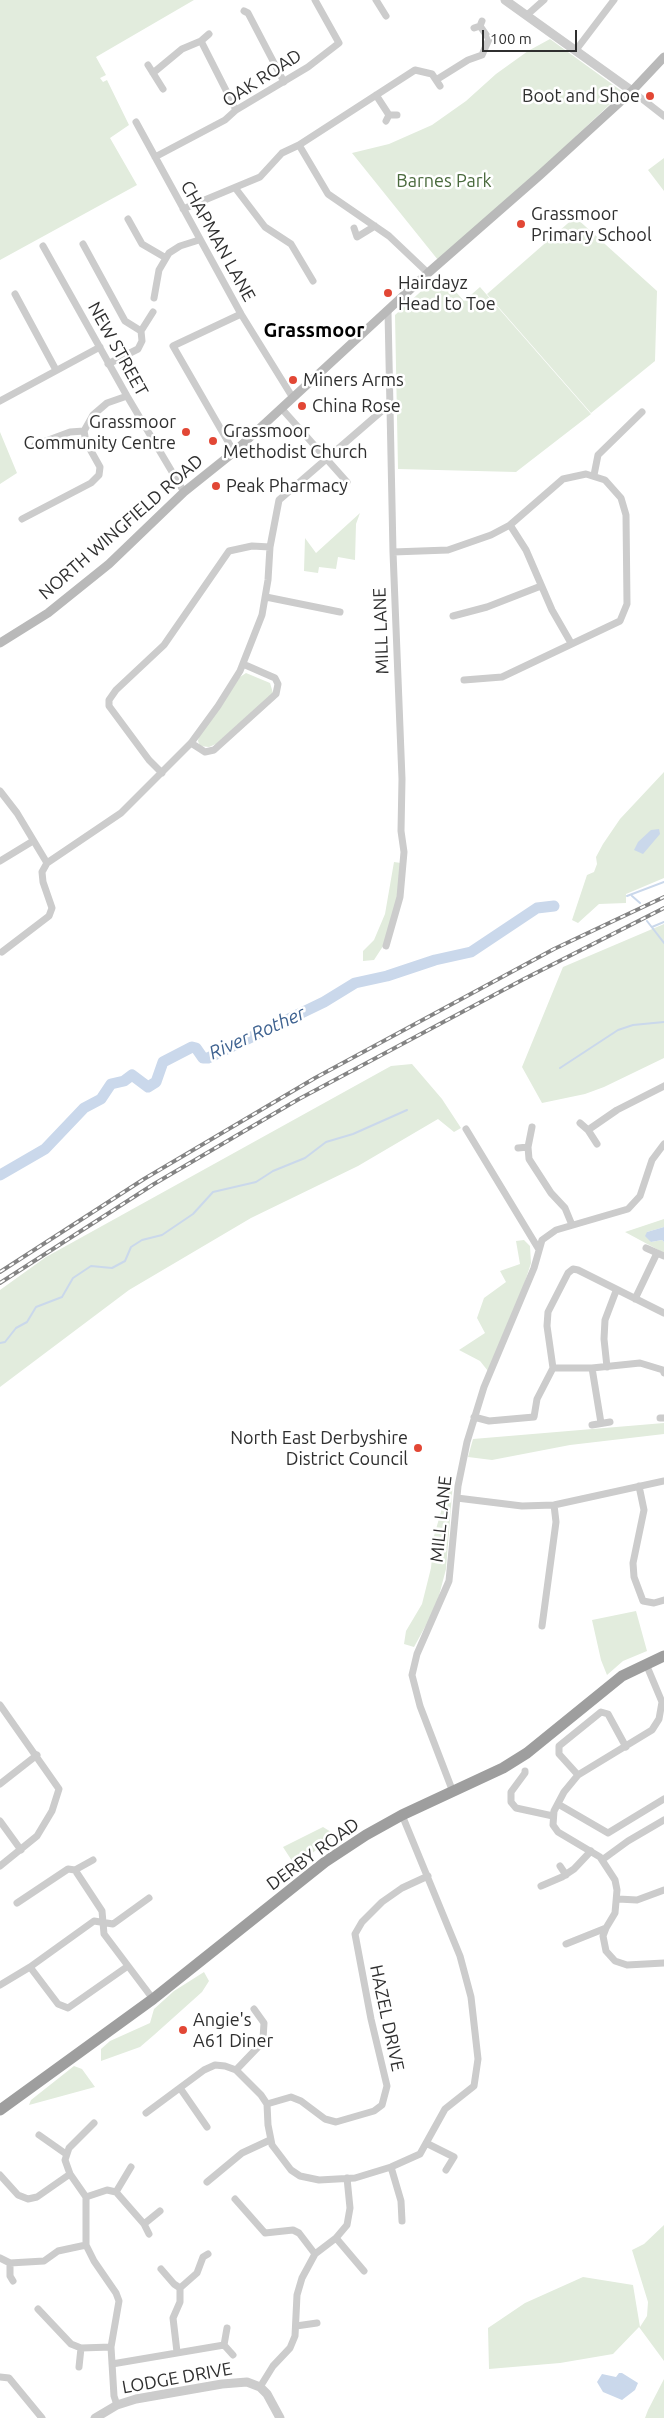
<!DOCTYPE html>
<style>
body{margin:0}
#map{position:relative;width:664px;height:2418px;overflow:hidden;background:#fff;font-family:Ubuntu,sans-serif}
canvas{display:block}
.scale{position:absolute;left:482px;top:30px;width:95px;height:22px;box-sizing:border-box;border:2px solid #2f2f2f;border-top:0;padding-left:6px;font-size:15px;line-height:18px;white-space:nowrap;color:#2f2f2f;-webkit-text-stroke:4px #fff;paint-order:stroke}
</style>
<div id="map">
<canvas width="664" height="2418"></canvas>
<div class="scale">100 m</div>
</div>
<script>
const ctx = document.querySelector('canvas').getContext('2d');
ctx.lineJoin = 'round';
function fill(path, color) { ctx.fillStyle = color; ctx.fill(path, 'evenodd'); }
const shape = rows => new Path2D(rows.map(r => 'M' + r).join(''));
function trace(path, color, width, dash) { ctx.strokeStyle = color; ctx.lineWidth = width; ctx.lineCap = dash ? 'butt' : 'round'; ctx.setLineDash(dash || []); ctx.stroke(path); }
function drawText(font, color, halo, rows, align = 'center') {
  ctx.font = font + ' Ubuntu,sans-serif'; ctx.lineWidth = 5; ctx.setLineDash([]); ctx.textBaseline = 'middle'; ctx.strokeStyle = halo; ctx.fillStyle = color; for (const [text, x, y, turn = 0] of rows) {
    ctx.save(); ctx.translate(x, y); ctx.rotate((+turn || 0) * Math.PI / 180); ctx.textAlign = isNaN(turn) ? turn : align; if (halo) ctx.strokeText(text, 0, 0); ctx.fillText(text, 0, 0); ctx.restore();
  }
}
const green = shape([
 [0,0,194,0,96,57,106,75,100,78,103,82,107,80,129,125,110,138,137,185,0,260],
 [550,39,623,92,539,171,438,260,352,153,389,144,432,125,466,101,496,74,528,51],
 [664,158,664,191,648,170],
 [575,217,657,291,655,361,591,413,487,294],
 [440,274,464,301,480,287,591,414,516,472,398,469,395,315],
 [0,432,17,473,0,484],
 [360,513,356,524,355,560,338,557,336,569,319,567,318,573,304,571,305,538,316,553],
 [246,673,270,683,273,693,216,744,209,747,200,746,198,741,199,736,240,677],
 [664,772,664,878,626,894,626,903,599,904,578,923,572,920,587,875,594,872,597,864,596,857,603,844,620,819],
 [394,862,401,863,397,900,387,940,374,960,363,961,363,951,374,940,385,914],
 [664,924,664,1058,604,1087,585,1094,542,1103,522,1067,563,967],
 [412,1064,442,1099,461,1128,454,1132,438,1119,358,1166,251,1218,129,1290,0,1387,0,1290,46,1257,391,1066],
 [664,1219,664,1227,647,1232,651,1242,662,1240,664,1242,664,1253,625,1232],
 [524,1240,530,1246,531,1263,521,1294,488,1371,480,1361,459,1350,485,1333,477,1318,484,1298,506,1282,500,1271,520,1264,516,1241],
 [664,1423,664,1434,570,1445,492,1460,468,1457,473,1439],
 [453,1482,446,1569,436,1607,414,1647,404,1644,406,1631,422,1604,431,1568,434,1536,445,1498],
 [636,1611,647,1651,623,1661,607,1675,601,1660,592,1620],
 [323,1827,336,1835,307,1857,294,1864,283,1847],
 [204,1972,209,1981,202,1992,154,2035,140,2047,101,2061,101,2049,110,2041,150,2023,154,2009,174,1991],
 [74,2066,82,2069,95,2087,29,2105,31,2100],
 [664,2225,664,2361,639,2327,613,2354,560,2363,489,2369,488,2328,525,2303,583,2277,633,2285,640,2327,647,2316,648,2302,632,2250,644,2244],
 [664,2379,664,2418,645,2418,648,2410]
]);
const water = shape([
 [659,829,660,834,643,854,634,850,638,842,651,830],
 [664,1227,664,1242,662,1240,651,1242,645,1236,647,1232],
 [619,2373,622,2373,638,2383,635,2390,622,2400,603,2392,597,2382,602,2374,616,2377]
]);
const stream = shape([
 [627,896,664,882],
 [632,896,640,903],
 [647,921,664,943],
 [652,927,664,922],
 [560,1068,618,1030,633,1025,664,1022],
 [0,1343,5,1342,16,1328,27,1322,36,1307,62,1297,73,1278,91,1266,112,1268,125,1261,131,1247,142,1240,162,1235,193,1214,213,1192,256,1182,273,1171,305,1158,326,1142,353,1134,407,1110]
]);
const river = shape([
 [0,1175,45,1149,84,1108,101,1099,111,1084,124,1081,132,1075,148,1087,156,1082,163,1062,192,1047,196,1048,203,1058,208,1058,324,1002,355,983,387,976,435,960,471,952,537,908,554,906]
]);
const minor = shape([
 [376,0,386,16],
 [244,11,248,13,284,82],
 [527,15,544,0],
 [474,28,480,26,482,21],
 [201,41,209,34],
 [576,50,614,0],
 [148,65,163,89],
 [153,73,182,49,201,41,236,110],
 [436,80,468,60,482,55,489,39,480,26],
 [632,91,664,116],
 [376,95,389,115],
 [386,121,389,115,397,115],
 [136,122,241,314,293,398],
 [299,145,415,70,432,74,440,86],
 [155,157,225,120,236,110,308,67,339,43,315,0],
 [236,189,265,227,291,244,313,281],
 [183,209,260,177,282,153,299,145,328,194,389,236,428,273],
 [128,219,142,244,166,258],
 [354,228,357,237,375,226],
 [83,244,125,321,141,331,142,341,138,349,108,364],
 [43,246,127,396,184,492],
 [15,294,56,370],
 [154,298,159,270,169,253,180,246,199,240],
 [141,331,153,312],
 [0,401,100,347],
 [282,409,347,482],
 [35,445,70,432,84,431],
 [234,452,173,346,241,314],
 [594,475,598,455,642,412],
 [22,519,91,483,99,475,100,467,86,442,84,431,93,415,107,403,127,396],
 [393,552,448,550,491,535,510,525,526,550,552,610,571,643],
 [266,597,340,612],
 [453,616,487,607,541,586],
 [464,680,502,677,620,621,627,604,626,515,621,498,605,480,586,474,563,479,510,525],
 [191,743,205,752,214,750,276,694,278,684,275,678,243,664],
 [162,773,149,760,109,706,109,700,116,690,164,645,229,551,252,546,270,547],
 [0,791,17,813,47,863],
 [0,861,33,841],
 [47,863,121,813,191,743,218,706,240,671,262,615,268,580,270,547,279,500,391,403],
 [386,946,400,897,404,852,401,831,402,779,393,552,388,312],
 [2,952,49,916,52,908,43,882,42,872,47,863],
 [580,1123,588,1130,597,1144],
 [532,1127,528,1147,529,1159,551,1193,565,1208,572,1225],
 [466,1129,538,1248],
 [588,1130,617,1110,664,1086],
 [518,1148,528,1147],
 [646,1248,664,1256],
 [635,1299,657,1253],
 [607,1367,604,1339,605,1320,616,1291],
 [553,1368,592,1368,640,1363,663,1370,664,1373],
 [592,1368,601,1423],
 [474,1417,489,1421,534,1417,537,1399,553,1368,547,1326,548,1312,568,1273,573,1269,578,1270,664,1313],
 [660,1418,664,1418],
 [592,1425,610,1422],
 [639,1486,644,1510,633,1563,634,1577,643,1601,654,1603,664,1600],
 [457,1498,522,1506,554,1505,664,1481],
 [542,1626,556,1522,554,1505],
 [0,1705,59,1789,52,1811,37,1836,0,1866],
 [525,1771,525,1773,511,1792,511,1802,516,1808,553,1816],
 [578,1775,559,1754,559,1746,601,1712,608,1714,626,1747],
 [0,1784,37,1755],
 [453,1792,420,1706,412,1675,417,1654,449,1581,458,1486,467,1442,484,1387,534,1268,542,1240,556,1230,628,1209,640,1196,652,1160,664,1144],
 [558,1804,608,1833,664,1799],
 [0,1821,21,1850],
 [602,1860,628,1841,664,1820],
 [560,1866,566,1875],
 [75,1870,93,1860],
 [541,1886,562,1877,574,1869,591,1851],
 [618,1899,637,1900,664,1890],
 [17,1903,68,1869,75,1870,102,1911,104,1934,153,1999],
 [606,1928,603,1936,606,1951,615,1961,627,1965,664,1963],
 [566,1944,606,1928,615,1913,617,1890,615,1880,600,1857,558,1832,553,1825,554,1811,564,1792,578,1775,652,1730,659,1719,662,1702,646,1664],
 [30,1967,58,2004,68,2008,128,1966],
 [0,1985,30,1967,94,1921,113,1924,149,1898],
 [236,2070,259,2046,263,2039,264,2023,254,2009],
 [180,2088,207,2127],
 [267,2104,291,2097,301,2101,325,2119,336,2122,374,2111,382,2105,387,2086,371,2019,355,1934,362,1922,382,1902,402,1888,428,1876],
 [146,2113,204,2070,215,2065,225,2066,236,2070,261,2095,267,2104,268,2125,272,2145,291,2170,300,2176,319,2180,355,2178,391,2167,420,2154,445,2109,474,2086,478,2059,471,1997,460,1956,402,1815],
 [94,2123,69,2148,65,2160,70,2174,86,2197,86,2245,94,2261,116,2293,119,2301,111,2347,114,2396,117,2405],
 [39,2135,66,2154],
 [428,2144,454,2157,446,2170],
 [131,2167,116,2192,144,2224,160,2211],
 [391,2167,401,2201,402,2221],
 [0,2175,18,2195,28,2199,37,2197,70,2174],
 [207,2182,242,2153,270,2140],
 [86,2197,107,2190,116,2192],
 [235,2199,265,2233,293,2230,299,2233,315,2254],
 [144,2224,149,2234],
 [336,2238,364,2271],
 [0,2258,10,2263,10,2276,13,2281],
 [10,2263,44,2261,58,2251,86,2245],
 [161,2269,174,2284,180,2288],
 [38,2309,71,2344,81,2348,111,2347],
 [296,2326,317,2323],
 [224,2345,233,2355],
 [177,2352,173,2318,180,2302,180,2288,197,2273,203,2257,208,2254],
 [112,2364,224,2345,227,2328],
 [79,2367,81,2348],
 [0,2377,9,2378,42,2418],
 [260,2387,273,2366,290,2348,295,2336,297,2295,302,2278,315,2254,336,2238,347,2225,350,2208,347,2178]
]);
const tertiary = shape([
 [505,0,632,91],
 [95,2418,117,2405,136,2399,222,2384,247,2382,260,2387,267,2394,280,2418]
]);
const secondary = shape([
 [0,643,48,613,109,564,184,492,234,452,428,273,540,175,632,91,664,57]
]);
const trunk = shape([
 [0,2110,153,1999,325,1862,366,1835,402,1815,503,1768,527,1753,622,1676,664,1656]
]);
const rail = shape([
 [0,1272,144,1179,315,1078,554,949,664,897],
 [0,1283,154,1184,299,1099,524,979,664,908]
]);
const markers = [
 [650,96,5,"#e24735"],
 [521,224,5,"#e24735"],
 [388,293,5,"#e24735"],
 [293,380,5,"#e24735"],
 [302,406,5,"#e24735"],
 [186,432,5,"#e24735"],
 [213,441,5,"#e24735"],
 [216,486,5,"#e24735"],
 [418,1448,5,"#e24735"],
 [183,2030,5,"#e24735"]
];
const streetNames = [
 ["OAK ROAD",262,78,-33],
 ["CHAPMAN LANE",218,241,61],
 ["NEW STREET",118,349,61],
 ["NORTH WINGFIELD ROAD",121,527,-41],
 ["MILL LANE",381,631,-92],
 ["MILL LANE",441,1519,-84],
 ["DERBY ROAD",313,1854,-36],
 ["HAZEL DRIVE",387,2018,78],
 ["LODGE DRIVE",177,2378,-10]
];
const poiNames = [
 ["Boot and Shoe",640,96,"right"],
 ["Grassmoor",531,214],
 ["Primary School",531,235],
 ["Hairdayz",398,283],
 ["Head to Toe",398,304],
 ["Miners Arms",303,380],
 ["China Rose",312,406],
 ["Grassmoor",176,422,"right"],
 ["Community Centre",176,443,"right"],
 ["Grassmoor",223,431],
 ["Methodist Church",223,452],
 ["Peak Pharmacy",226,486],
 ["North East Derbyshire",408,1438,"right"],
 ["District Council",408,1459,"right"],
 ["Angie's",193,2020],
 ["A61 Diner",193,2041]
];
const parkNames = [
 ["Barnes Park",444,181]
];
const waterNames = [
 ["River Rother",257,1033,-24]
];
const quarterNames = [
 ["Grassmoor",314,330]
];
fill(green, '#e2ecdd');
fill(water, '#cad8eb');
trace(stream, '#cad8eb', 2);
trace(river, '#cad8eb', 11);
trace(minor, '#ccc', 7);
trace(tertiary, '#ccc', 9);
trace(secondary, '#b9b9b9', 9);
trace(trunk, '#9e9e9e', 11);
trace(rail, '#848484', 4);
trace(rail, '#fff', 2, [5.5]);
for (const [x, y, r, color] of markers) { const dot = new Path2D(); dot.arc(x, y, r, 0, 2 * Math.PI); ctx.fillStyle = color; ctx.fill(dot); trace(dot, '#fff', 2); }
drawText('18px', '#2f2f2f', '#fff', streetNames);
drawText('18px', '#2f2f2f', '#fff', poiNames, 'left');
drawText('18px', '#4a6a3d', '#fff', parkNames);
drawText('italic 19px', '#3e6290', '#fff', waterNames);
drawText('bold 20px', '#000', '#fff', quarterNames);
</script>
